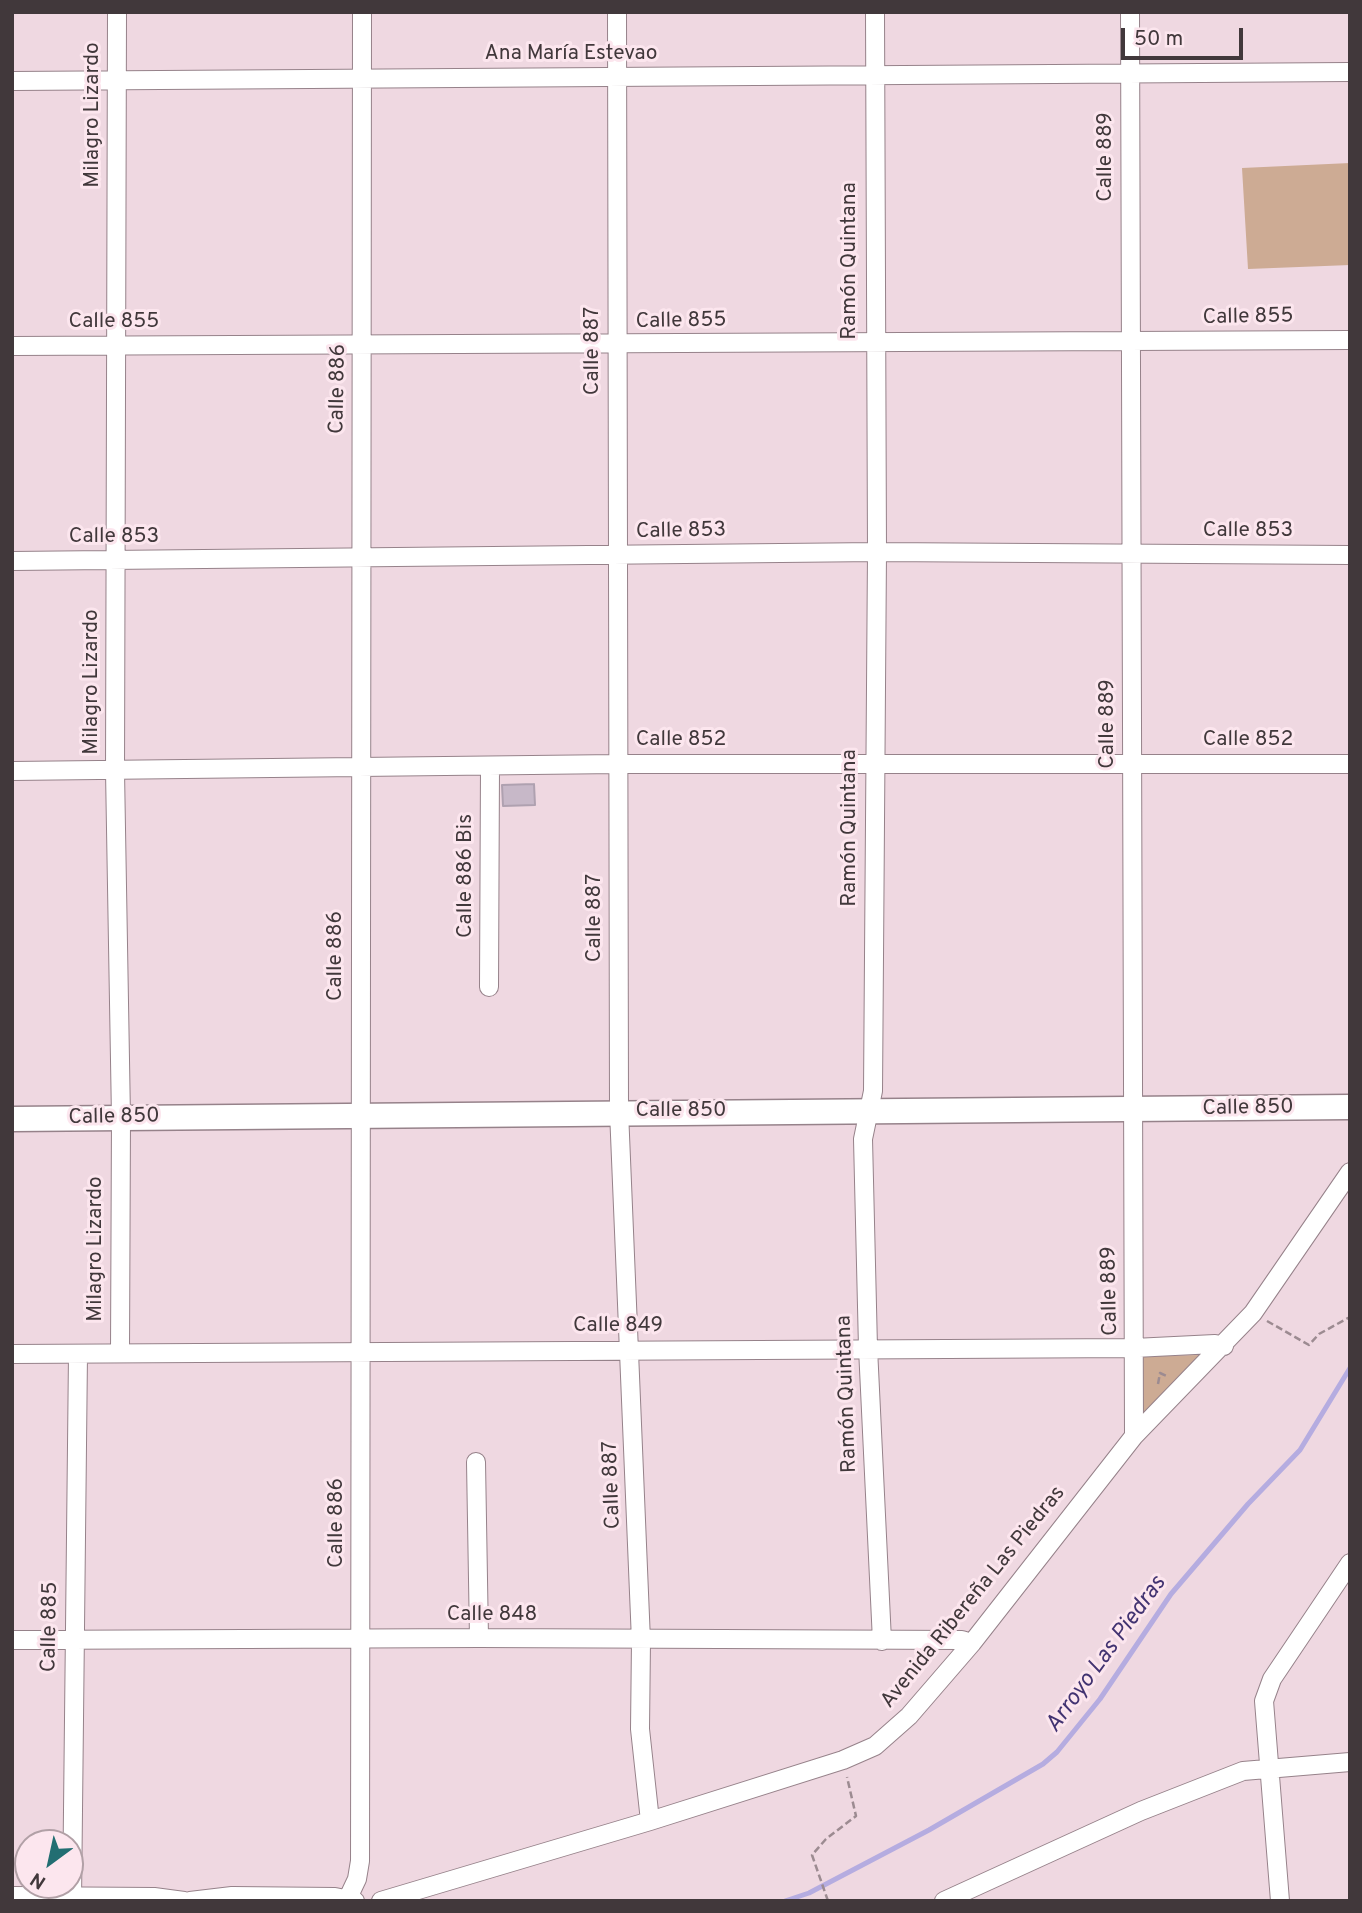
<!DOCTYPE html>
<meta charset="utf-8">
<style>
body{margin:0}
#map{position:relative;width:1362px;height:1913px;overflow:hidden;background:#efd8e1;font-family:Overpass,sans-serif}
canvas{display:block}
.frame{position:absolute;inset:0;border:14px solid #41383b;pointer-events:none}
.north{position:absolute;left:14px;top:1829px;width:70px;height:70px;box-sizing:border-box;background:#fce6ee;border:2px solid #b1a0a6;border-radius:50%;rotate:213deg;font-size:19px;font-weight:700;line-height:28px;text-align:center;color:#41383b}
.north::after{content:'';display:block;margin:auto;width:24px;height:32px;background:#226e72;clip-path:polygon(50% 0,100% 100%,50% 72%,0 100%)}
.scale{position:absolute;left:1121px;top:28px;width:122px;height:32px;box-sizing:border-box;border:4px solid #41383b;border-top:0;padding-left:9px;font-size:21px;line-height:24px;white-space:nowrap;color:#41383b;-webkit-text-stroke:5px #fce6ee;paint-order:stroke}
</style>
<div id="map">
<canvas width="1362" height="1913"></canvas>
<div class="frame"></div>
<div class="north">N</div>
<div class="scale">50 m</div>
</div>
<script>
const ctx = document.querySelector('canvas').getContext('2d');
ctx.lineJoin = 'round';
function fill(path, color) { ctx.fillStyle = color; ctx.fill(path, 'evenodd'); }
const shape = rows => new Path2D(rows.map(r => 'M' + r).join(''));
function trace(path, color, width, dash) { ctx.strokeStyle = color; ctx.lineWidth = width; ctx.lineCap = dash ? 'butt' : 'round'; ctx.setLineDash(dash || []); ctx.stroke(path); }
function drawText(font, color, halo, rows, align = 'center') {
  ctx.font = font + ' Overpass,sans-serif'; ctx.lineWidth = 6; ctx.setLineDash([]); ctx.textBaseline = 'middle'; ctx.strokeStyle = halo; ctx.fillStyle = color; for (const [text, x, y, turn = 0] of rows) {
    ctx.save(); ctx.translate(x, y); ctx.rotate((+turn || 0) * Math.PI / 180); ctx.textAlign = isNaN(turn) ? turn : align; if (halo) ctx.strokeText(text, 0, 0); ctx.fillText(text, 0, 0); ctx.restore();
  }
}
const green = shape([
 [1350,163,1350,265,1248,269,1242,168],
 [1201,1355,1140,1420,1140,1356]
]);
const stream = shape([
 [785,1901,809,1893,929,1830,1043,1764,1057,1752,1100,1699,1171,1594,1248,1504,1300,1450,1350,1368]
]);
const building = shape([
 [534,784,535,805,503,806,502,785,534,784]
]);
const path = shape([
 [1267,1321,1309,1345,1319,1334,1350,1317],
 [1158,1384,1160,1373,1169,1377],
 [828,1901,812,1855,826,1839,856,1816,847,1777]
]);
const street = shape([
 [117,12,115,771,121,1118,120,1352],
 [617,12,619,1111,641,1641,640,1729,650,1821],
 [875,12,877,552,873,1091,863,1139,868,1348,882,1641],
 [1130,12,1134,1436],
 [12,81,1350,72],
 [12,346,1350,340],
 [12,561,877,552,1350,555],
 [12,771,618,764,1350,764],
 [489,987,490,766],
 [12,1354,1134,1348,1215,1344,1224,1346],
 [476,1462,479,1638],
 [12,1640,479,1638,962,1640,972,1643],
 [12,1896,154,1897,184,1901],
 [348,1898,357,1879,360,1861,362,12],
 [72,1901,78,1354],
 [190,1901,232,1896,335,1897,355,1901],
 [381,1901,650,1821,843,1760,875,1746,909,1716,972,1643,1134,1436,1253,1313,1350,1172],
 [944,1901,1141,1811,1243,1771,1350,1762],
 [1280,1901,1264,1701,1272,1679,1350,1563]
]);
const secondary = shape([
 [12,1119,1350,1107]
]);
const streetNames = [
 ["Ana María Estevao",571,55],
 ["Milagro Lizardo",94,115,-90],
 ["Calle 889",1107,157,-90],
 ["Ramón Quintana",851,261,-90],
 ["Calle 855",1248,318,-1],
 ["Calle 855",681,322,-1],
 ["Calle 855",114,323],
 ["Calle 887",594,351,-90],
 ["Calle 886",339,389,-89],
 ["Calle 853",681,532,-1],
 ["Calle 853",1248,532],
 ["Calle 853",114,538],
 ["Milagro Lizardo",93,682,-90],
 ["Calle 889",1109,724,-90],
 ["Calle 852",681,741],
 ["Calle 852",1248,741],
 ["Ramón Quintana",851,828,-90],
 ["Calle 886 Bis",467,876,-90],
 ["Calle 887",596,918,-90],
 ["Calle 886",337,956,-90],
 ["Calle 850",1248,1109,-1],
 ["Calle 850",681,1112],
 ["Calle 850",114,1118,-1],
 ["Milagro Lizardo",97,1249,-90],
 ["Calle 889",1111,1291,-91],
 ["Calle 849",618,1327],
 ["Ramón Quintana",848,1394,-92],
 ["Calle 887",613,1485,-92],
 ["Calle 886",338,1523,-90],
 ["Avenida Ribereña Las Piedras",974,1598,-51],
 ["Calle 848",492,1616],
 ["Calle 885",51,1627,-89]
];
const waterNames = [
 ["Arroyo Las Piedras",1107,1655,-54]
];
fill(green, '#cdab94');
trace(stream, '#b5ace0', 5);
fill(building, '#c7b8c8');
trace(building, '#afa1b0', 2);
trace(street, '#96828a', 20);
trace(secondary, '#96828a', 27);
trace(path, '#9c8b91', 2.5, [7, 3.5]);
trace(street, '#fff', 18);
trace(secondary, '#fff', 24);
drawText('21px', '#41383b', '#fce6ee', streetNames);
drawText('italic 23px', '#423371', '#fce6ee', waterNames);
</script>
